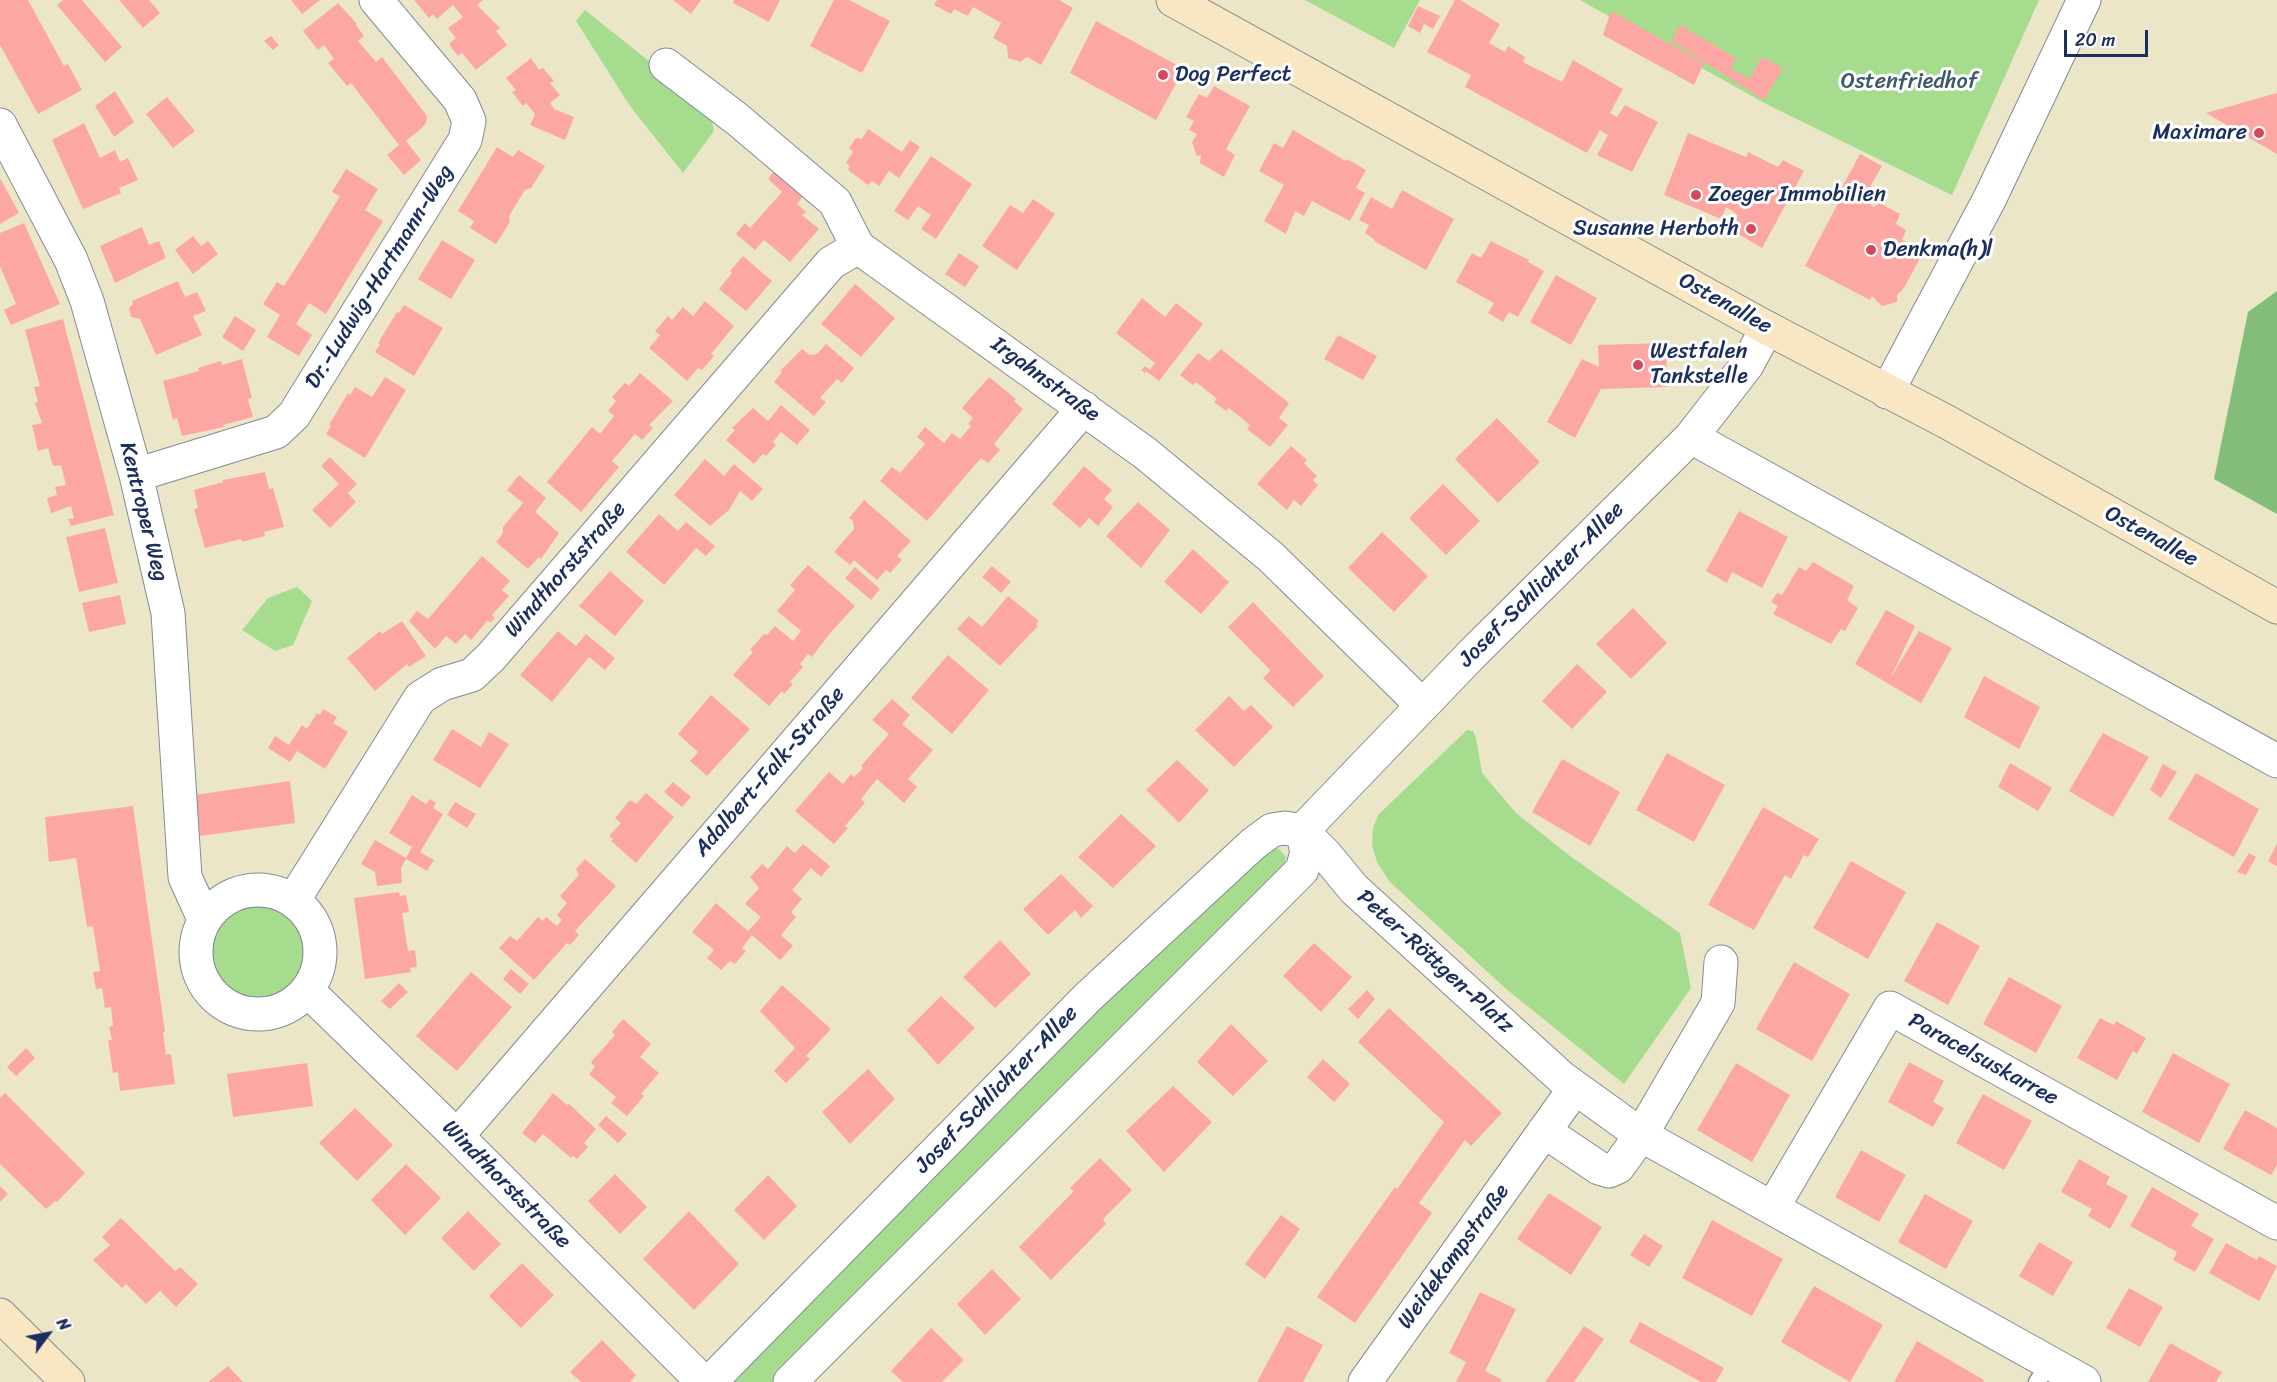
<!DOCTYPE html>
<meta charset="utf-8">
<style>
body{margin:0}
#map{position:relative;width:2277px;height:1382px;overflow:hidden;background:#ece6c8;font-family:Sriracha,sans-serif}
canvas{display:block}
.north{position:absolute;left:18px;top:1304px;width:60px;height:60px;-webkit-text-stroke:4px #fff;paint-order:stroke;rotate:58deg;font-size:16px;font-weight:700;line-height:24px;text-align:center;color:#1b2f5e}
.north::after{content:'';display:block;margin:auto;width:21px;height:27px;background:#1b2f5e;clip-path:polygon(50% 0,100% 100%,50% 72%,0 100%)}
.scale{position:absolute;left:2064px;top:30px;width:84px;height:27px;box-sizing:border-box;border:3px solid #1b2f5e;border-top:0;padding-left:8px;font-size:18px;line-height:21px;white-space:nowrap;color:#1b2f5e;-webkit-text-stroke:4px #fff;paint-order:stroke}
</style>
<div id="map">
<canvas width="2277" height="1382"></canvas>
<div class="north">N</div>
<div class="scale">20 m</div>
</div>
<script>
const ctx = document.querySelector('canvas').getContext('2d');
ctx.lineJoin = 'round';
function fill(path, color) { ctx.fillStyle = color; ctx.fill(path, 'evenodd'); }
const shape = rows => new Path2D(rows.map(r => 'M' + r).join(''));
function trace(path, color, width, dash) { ctx.strokeStyle = color; ctx.lineWidth = width; ctx.lineCap = dash ? 'butt' : 'round'; ctx.setLineDash(dash || []); ctx.stroke(path); }
function drawText(font, color, halo, rows, align = 'center') {
  ctx.font = font + ' Sriracha,sans-serif'; ctx.lineWidth = 6; ctx.setLineDash([]); ctx.textBaseline = 'middle'; ctx.strokeStyle = halo; ctx.fillStyle = color; for (const [text, x, y, turn = 0] of rows) {
    ctx.save(); ctx.translate(x, y); ctx.rotate((+turn || 0) * Math.PI / 180); ctx.textAlign = isNaN(turn) ? turn : align; if (halo) ctx.strokeText(text, 0, 0); ctx.fillText(text, 0, 0); ctx.restore();
  }
}
const green = shape([
 [1305,0,1420,0,1394,48],
 [1580,0,2039,0,1952,195,1768,105],
 [585,10,709,109,714,131,683,173,630,106,576,21],
 [297,587,312,601,293,645,275,651,242,630,268,598],
 [1467,730,1473,731,1476,738,1482,773,1516,813,1570,856,1680,933,1691,988,1624,1084,1505,988,1389,881,1377,862,1372,845,1373,828,1378,815],
 [1272,845,1279,849,1286,857,1283,870,776,1382,732,1382,1229,875],
 '208 953a50 50 0 1 1 100 0a50 50 0 1 1-100 0Z'
]);
const forest = shape([
 [2277,291,2277,514,2214,479,2248,312]
]);
const building = shape([
 [0,0,28,0,64,66,68,64,82,90,38,114,0,45],
 [63,0,82,0,122,47,105,62,57,5],
 [119,0,149,0,160,13,143,28],
 [291,0,320,0,302,14],
 [414,0,483,0,477,5,500,28,496,31,507,45,476,70,462,53,458,56,449,44,456,38,448,28,463,17,453,5,437,19,433,14,429,18],
 [673,0,701,0,691,14],
 [734,0,780,0,769,22,733,3],
 [834,0,849,0,890,21,862,73,810,46],
 [937,0,1059,0,1073,8,1041,65,1027,57,1020,62,1008,58,1007,46,993,38,1001,23,973,7,968,16,954,9,951,14,934,5],
 [1455,0,1460,0,1500,24,1489,43,1505,52,1508,46,1525,57,1523,62,1562,82,1573,60,1623,89,1610,113,1617,117,1625,105,1658,122,1632,172,1597,155,1608,135,1600,130,1587,153,1465,87,1471,75,1427,52],
 [338,3,357,24,356,25,364,36,358,41,376,62,382,57,427,116,426,123,422,128,406,141,421,160,404,175,387,155,399,145,351,83,347,86,328,63,334,59,324,45,318,50,303,31],
 [1418,6,1440,16,1433,29,1424,24,1420,33,1408,26],
 [1611,11,1704,63,1694,85,1603,35],
 [1096,21,1184,69,1156,120,1070,73],
 [1680,25,1736,58,1731,69,1749,79,1762,57,1783,68,1764,100,1671,41],
 [271,36,279,45,273,50,264,41],
 [531,58,539,70,543,68,554,81,550,83,560,95,550,103,554,109,574,117,565,140,530,125,535,114,526,103,523,106,512,92,516,90,506,78],
 [1214,86,1250,106,1226,149,1235,155,1224,177,1200,163,1201,155,1197,156,1192,142,1197,134,1189,130,1194,121,1186,117,1199,94,1207,98],
 [115,91,134,122,114,137,95,106],
 [2277,93,2277,154,2206,113],
 [167,97,195,131,173,148,146,114],
 [84,123,100,158,115,150,120,162,128,158,138,180,119,188,121,193,83,209,52,140],
 [868,129,902,152,910,140,920,147,899,178,889,171,879,186,872,181,868,185,848,170,850,166,846,163,853,152,849,148,856,138,862,139],
 [1293,130,1346,161,1347,159,1366,170,1356,188,1365,193,1350,221,1312,201,1304,216,1295,211,1286,234,1264,221,1284,185,1259,171,1274,143,1283,148],
 [1688,133,1746,157,1748,152,1778,167,1783,160,1804,171,1762,248,1730,229,1738,215,1726,207,1721,219,1664,195],
 [497,147,513,157,518,150,545,166,531,188,525,190,509,216,510,222,496,244,470,228,474,221,458,211],
 [1860,154,1882,166,1863,199,1874,207,1879,203,1900,214,1896,224,1906,230,1902,240,1924,251,1904,288,1897,295,1897,302,1882,306,1872,296,1870,300,1805,266,1844,192,1841,189],
 [931,156,972,184,936,239,921,229,931,215,918,206,908,220,894,211],
 [777,167,807,191,797,204,806,212,802,215,819,229,790,262,764,240,755,250,736,234,745,223,750,228,782,192,768,179],
 [346,169,378,189,365,210,383,221,326,314,309,303,296,324,312,335,299,356,267,337,280,315,263,304,277,282,284,286,312,242,340,196,332,192],
 [0,178,19,213,0,224],
 [1402,190,1454,219,1426,270,1374,241,1375,240,1365,233,1369,225,1359,220,1371,197,1392,209],
 [1033,199,1055,214,1017,270,982,246,1010,205,1023,213],
 [24,223,60,304,11,325,4,310,16,304,0,266,0,233],
 [142,227,149,245,159,241,166,258,115,283,100,246],
 [193,236,201,246,208,241,218,254,193,274,175,250],
 [442,240,475,260,451,299,418,279],
 [1491,241,1529,260,1528,262,1544,271,1518,317,1509,312,1503,322,1488,313,1494,303,1456,282,1472,253,1481,258],
 [959,253,979,266,965,287,945,274],
 [743,256,772,281,746,311,719,289,732,273,730,271],
 [1556,275,1597,298,1571,345,1530,322],
 [178,281,185,297,197,292,206,311,193,316,202,335,156,355,140,319,131,317,129,308,133,304,132,301],
 [855,284,895,318,861,357,821,324],
 [1142,298,1165,317,1176,303,1203,324,1159,381,1146,371,1145,373,1141,370,1145,366,1150,370,1155,363,1116,333],
 [705,301,734,326,711,354,714,356,702,370,698,368,687,381,649,348,660,335,655,331,668,316,672,320,683,307,693,316],
 [404,305,443,328,414,376,375,352,380,344,378,343,397,312,399,313],
 [235,316,256,330,243,351,222,337],
 [63,319,114,515,71,526,68,519,74,518,71,506,51,513,47,498,57,495,55,487,66,485,61,465,53,466,48,448,38,451,32,425,42,423,35,403,38,402,34,387,40,386,25,330],
 [1338,335,1377,356,1363,380,1324,359],
 [1666,343,1667,387,1601,389,1575,438,1547,422,1582,359,1599,367,1598,345],
 [826,344,854,368,842,383,837,379,820,398,826,402,814,416,774,382,782,372,780,371,802,349,810,355,817,354],
 [1221,349,1289,403,1279,418,1288,425,1270,447,1247,429,1250,425,1229,408,1226,411,1214,402,1217,399,1196,382,1193,385,1180,375,1198,353,1209,361],
 [242,359,252,398,248,399,253,417,223,425,224,427,182,436,177,418,173,420,163,381,199,371,198,368,221,361,222,365],
 [640,373,673,401,649,425,653,428,642,440,635,434,612,461,619,467,581,512,547,482,592,427,600,434,614,416,608,411,616,401,612,397,625,383,629,386],
 [385,377,406,390,365,458,326,434,331,426,329,425,348,393,350,395,355,387,372,397],
 [989,377,1016,399,1014,401,1023,409,994,444,1000,450,988,463,981,458,927,521,880,481,892,467,900,473,925,444,917,437,925,427,944,443,952,433,960,439,971,426,968,424,973,418,962,408],
 [781,405,810,430,797,445,781,432,773,442,776,445,766,456,763,454,754,464,726,440,735,430,732,428,753,408,768,421],
 [1497,418,1540,462,1498,503,1455,459],
 [1291,446,1307,460,1304,463,1317,476,1313,480,1318,485,1301,506,1294,500,1287,510,1257,484],
 [330,457,357,484,348,493,356,502,330,528,312,510,339,484,321,466],
 [705,459,724,476,734,464,763,489,752,501,740,491,729,510,710,526,674,495],
 [1084,466,1112,490,1104,499,1113,507,1098,526,1089,518,1080,528,1052,504],
 [265,472,269,489,273,488,284,527,264,532,265,536,242,542,241,539,205,548,194,509,198,508,194,490,223,482,223,480],
 [519,475,546,498,535,512,559,533,541,559,539,557,528,569,496,542,503,533,503,527,523,503,507,490],
 [1443,484,1480,521,1446,555,1409,518],
 [864,500,911,541,897,556,902,560,890,573,886,570,877,580,854,560,850,565,834,552,854,529,853,521,849,518],
 [1138,502,1170,530,1141,568,1106,536],
 [1739,511,1788,537,1762,588,1732,572,1727,583,1706,571],
 [659,514,678,531,686,522,715,546,706,556,696,548,664,585,626,552],
 [105,528,118,583,79,592,66,537],
 [1382,532,1428,576,1394,612,1348,568],
 [1193,549,1229,582,1201,614,1164,582],
 [482,556,510,581,502,590,509,596,492,615,495,618,490,623,488,620,471,640,465,634,456,644,446,636,435,649,409,621,417,611,428,619],
 [1813,562,1854,586,1847,600,1858,608,1845,631,1841,629,1831,644,1773,614,1778,606,1771,602,1777,593,1782,595,1799,567,1806,571],
 [808,565,855,606,831,632,812,657,808,654,800,664,803,667,790,682,793,684,784,694,782,691,769,706,733,675,753,652,750,650,764,634,767,635,775,626,793,641,801,631,777,611,795,590,790,585],
 [992,566,1011,582,1001,593,982,577],
 [855,567,880,589,871,600,845,578],
 [610,571,644,601,615,636,579,606],
 [120,595,126,624,89,632,82,603],
 [1008,596,1039,621,1036,624,1038,626,1000,666,957,629,969,616,982,627],
 [1253,602,1324,676,1293,707,1263,678,1279,661,1270,670,1228,627],
 [1633,608,1667,643,1631,679,1596,644],
 [1886,610,1915,626,1890,679,1919,631,1952,648,1921,703,1855,664],
 [402,621,426,656,409,667,407,664,375,691,347,658,380,631,382,634],
 [558,631,576,646,586,634,615,658,605,670,589,657,552,702,520,675],
 [948,655,989,690,952,734,911,698],
 [1577,664,1607,692,1572,729,1542,701],
 [1984,676,2040,707,2019,749,1964,717],
 [711,695,750,729,707,776,690,761,698,752,678,734],
 [1229,696,1244,711,1251,705,1273,727,1234,767,1195,730],
 [892,699,910,715,902,724,933,750,908,779,917,787,904,803,877,779,861,799,865,803,845,826,848,828,834,844,795,811,829,772,843,784,851,774,854,777,863,768,861,766,889,734,872,720],
 [323,709,337,717,333,723,348,732,325,769,297,751,290,762,268,748,275,736,289,745,302,725,307,729,317,713,320,715],
 [452,729,481,747,489,732,509,744,480,788,433,760],
 [2103,733,2149,757,2113,817,2069,791],
 [1667,753,1725,785,1694,842,1636,810],
 [1562,759,1620,792,1590,846,1532,812],
 [1177,760,1209,790,1179,823,1146,790],
 [2010,763,2052,788,2038,811,1998,787],
 [2163,764,2177,772,2161,798,2150,790],
 [2196,773,2259,809,2234,857,2168,819],
 [290,781,295,823,200,836,195,795],
 [673,782,691,797,682,807,664,792],
 [646,793,674,817,636,863,611,841,613,839,609,836,621,823,615,818,630,800,636,804],
 [412,795,426,804,430,799,436,803,433,808,443,814,420,852,434,860,427,871,406,859,401,868,402,883,377,886,375,872,361,864,375,840,406,858,412,847,389,833],
 [455,802,476,814,467,828,447,815],
 [133,806,165,1032,163,1032,166,1055,171,1054,175,1084,120,1091,118,1072,113,1073,108,1040,112,1040,109,1027,113,1026,111,1007,105,1008,102,988,96,989,93,972,100,971,93,926,87,927,76,858,49,862,45,817],
 [1763,807,1819,839,1808,857,1804,855,1791,879,1785,875,1754,930,1708,905],
 [1121,814,1156,846,1113,888,1078,857],
 [803,844,830,866,821,877,811,868,792,890,802,899,791,912,796,917,781,935,793,946,780,960,752,935,742,948,746,951,735,964,730,961,721,970,707,958,714,950,692,932,716,903,748,931,761,917,745,904,759,888,750,877,762,864,768,869,787,846,795,853],
 [2277,844,2277,866,2268,861],
 [2249,853,2256,857,2246,875,2237,872],
 [585,859,616,886,575,931,579,935,570,945,567,943,534,980,499,948,510,936,517,941,538,917,543,921,546,917,557,926,562,920,557,915,567,903,560,896,579,875,576,869],
 [1851,861,1906,892,1868,959,1813,928],
 [1061,874,1093,906,1081,918,1075,910,1048,935,1023,909],
 [399,892,400,896,406,895,409,912,402,913,408,951,415,950,417,967,410,968,411,972,365,979,354,898],
 [1937,922,1980,946,1948,1005,1904,981],
 [1000,940,1031,974,995,1008,963,977],
 [1314,943,1352,977,1321,1012,1283,976],
 [1794,962,1850,994,1812,1061,1756,1029],
 [511,969,529,984,520,994,503,979],
 [471,972,512,1007,457,1071,416,1036],
 [2009,977,2062,1006,2036,1053,1983,1024],
 [399,983,408,992,390,1009,381,1001],
 [782,985,831,1029,806,1056,810,1059,786,1083,774,1071,795,1048,760,1011],
 [1367,990,1375,999,1358,1019,1348,1009],
 [941,996,975,1028,938,1065,907,1030],
 [1389,1008,1502,1113,1471,1146,1465,1140,1419,1203,1432,1213,1355,1323,1317,1297,1395,1187,1397,1189,1444,1122,1358,1042],
 [2100,1018,2114,1025,2116,1021,2146,1038,2137,1054,2133,1051,2117,1080,2077,1058],
 [623,1019,651,1044,640,1057,659,1073,641,1094,644,1096,627,1116,611,1103,616,1097,589,1074,595,1067,591,1062,615,1035,612,1032],
 [1231,1024,1268,1061,1233,1096,1197,1062],
 [26,1048,35,1058,16,1076,7,1067],
 [2173,1053,2230,1084,2199,1143,2142,1112],
 [1323,1059,1350,1084,1334,1102,1307,1077],
 [1909,1062,1944,1081,1933,1102,1944,1108,1933,1127,1888,1102],
 [307,1063,313,1106,233,1117,227,1074],
 [1736,1063,1790,1095,1752,1162,1697,1130],
 [868,1069,895,1099,850,1144,822,1112],
 [1173,1086,1212,1122,1164,1172,1126,1131],
 [5,1093,85,1173,57,1202,55,1201,46,1209,0,1164,0,1098],
 [553,1093,567,1105,569,1104,596,1129,584,1143,588,1147,577,1159,573,1156,571,1158,543,1134,535,1143,522,1133],
 [1983,1094,2032,1121,2004,1170,1956,1143],
 [355,1108,393,1145,357,1181,319,1143],
 [2245,1110,2277,1128,2277,1165,2271,1175,2223,1149],
 [606,1116,627,1134,618,1143,598,1125],
 [1861,1150,1906,1175,1879,1222,1835,1197],
 [1100,1158,1132,1190,1103,1219,1106,1224,1051,1280,1019,1247,1074,1191,1070,1188],
 [2079,1159,2110,1177,2106,1184,2128,1196,2110,1229,2088,1216,2092,1209,2061,1192],
 [406,1164,441,1198,405,1235,371,1200],
 [615,1174,647,1207,620,1234,588,1201],
 [768,1175,797,1206,764,1240,734,1210],
 [0,1186,8,1194,0,1202],
 [2152,1187,2199,1214,2191,1226,2214,1239,2195,1272,2173,1260,2177,1252,2130,1226],
 [1549,1193,1602,1227,1571,1275,1517,1239],
 [1925,1194,1973,1221,1946,1269,1898,1242],
 [468,1211,501,1244,474,1271,441,1238],
 [689,1211,739,1264,694,1310,643,1259],
 [1281,1215,1300,1229,1265,1279,1245,1264],
 [121,1218,175,1271,180,1267,198,1284,176,1307,160,1291,146,1304,126,1284,122,1288,93,1260,110,1245,102,1237],
 [1712,1220,1783,1259,1752,1316,1682,1278],
 [1644,1234,1663,1246,1649,1267,1630,1255],
 [2039,1242,2073,1262,2053,1296,2019,1276],
 [2226,1243,2257,1260,2259,1256,2277,1266,2259,1301,2209,1273],
 [522,1263,554,1295,521,1328,489,1296],
 [992,1269,1021,1299,985,1335,957,1304],
 [1814,1286,1883,1325,1850,1382,1781,1342],
 [2129,1288,2163,1307,2140,1347,2106,1328],
 [1480,1292,1516,1309,1485,1371,1502,1380,1500,1382,1456,1382,1466,1362,1449,1353],
 [1640,1322,1724,1368,1716,1382,1701,1382,1629,1342],
 [1287,1326,1323,1345,1303,1382,1257,1382],
 [1584,1326,1604,1339,1574,1382,1545,1382],
 [931,1328,964,1360,942,1382,903,1382,891,1371],
 [602,1340,636,1375,630,1382,581,1382,570,1372],
 [1917,1341,1984,1380,1983,1382,1894,1382],
 [2170,1343,2222,1372,2216,1382,2148,1382],
 [228,1366,243,1382,208,1382]
]);
const lane = shape([
 [2037,1382,2050,1363]
]);
const street = shape([
 [666,65,737,119,835,202,858,247,1145,453,1271,557,1422,705],
 [0,125,71,260,87,301,136,475,168,613,185,877,204,919],
 [1887,392,1990,198,2084,0],
 [1691,437,2277,761],
 [136,475,276,432,294,415,465,140,469,121,460,100,376,0],
 [1302,831,1326,855,1354,889,1562,1078,1641,1135,2084,1382],
 [1302,831,1473,653,1691,437,1747,365,1767,328],
 '196 952a62 62 0 1 1 124 0a62 62 0 1 1-124 0Z',
 [293,901,420,698,442,684,472,675,491,657,831,263,858,247],
 [307,990,457,1136,703,1382],
 [1544,1131,1599,1168,1609,1171,1618,1167,1641,1135,1718,1003,1721,962],
 [457,1136,1084,408],
 [1773,1207,1890,1008,2277,1223],
 [710,1382,1088,997,1253,844,1272,830,1285,828,1302,831],
 [790,1382,1302,870,1307,852,1302,831],
 [1365,1382,1575,1088]
]);
const secondary = shape([
 [1173,0,1767,328,1947,422,2277,607],
 [0,1315,68,1382]
]);
const markers = [
 [1163,75,6,"#d1495b"],
 [2259,133,6,"#d1495b"],
 [1696,195,6,"#d1495b"],
 [1751,229,6,"#d1495b"],
 [1871,250,6,"#d1495b"],
 [1638,365,6,"#d1495b"]
];
const poiNames = [
 ["Dog Perfect",1175,75],
 ["Maximare",2247,133,"right"],
 ["Zoeger Immobilien",1708,195],
 ["Susanne Herboth",1739,229,"right"],
 ["Denkma(h)l",1883,250],
 ["Westfalen",1650,352],
 ["Tankstelle",1650,377]
];
const parkNames = [
 ["Ostenfriedhof",1909,82]
];
const streetNames = [
 ["Dr.-Ludwig-Hartmann-Weg",380,277,-58],
 ["Ostenallee",1725,304,29],
 ["Irgahnstraße",1045,380,36],
 ["Kentroper Weg",143,512,76],
 ["Ostenallee",2151,537,29],
 ["Windthorststraße",566,570,-49],
 ["Josef-Schlichter-Allee",1542,585,-45],
 ["Adalbert-Falk-Straße",770,772,-49],
 ["Peter-Röttgen-Platz",1435,962,42],
 ["Paracelsuskarree",1983,1060,29],
 ["Josef-Schlichter-Allee",997,1090,-46],
 ["Windthorststraße",506,1185,45],
 ["Weidekampstraße",1454,1257,-54]
];
fill(green, '#a5dc8e');
fill(forest, '#84bc79');
fill(building, '#fda7a5');
trace(lane, '#848a93', 19);
trace(street, '#848a93', 35);
trace(secondary, '#848a93', 35);
trace(lane, '#fff', 16);
trace(street, '#fff', 33);
trace(secondary, '#f9e7c3', 33);
for (const [x, y, r, color] of markers) { const dot = new Path2D(); dot.arc(x, y, r, 0, 2 * Math.PI); ctx.fillStyle = color; ctx.fill(dot); trace(dot, '#fff', 2); }
drawText('22px', '#1b2f5e', '#fff', poiNames, 'left');
drawText('22px', '#3e5a6a', '#fff', parkNames);
drawText('22px', '#1b2f5e', '#fff', streetNames);
</script>
